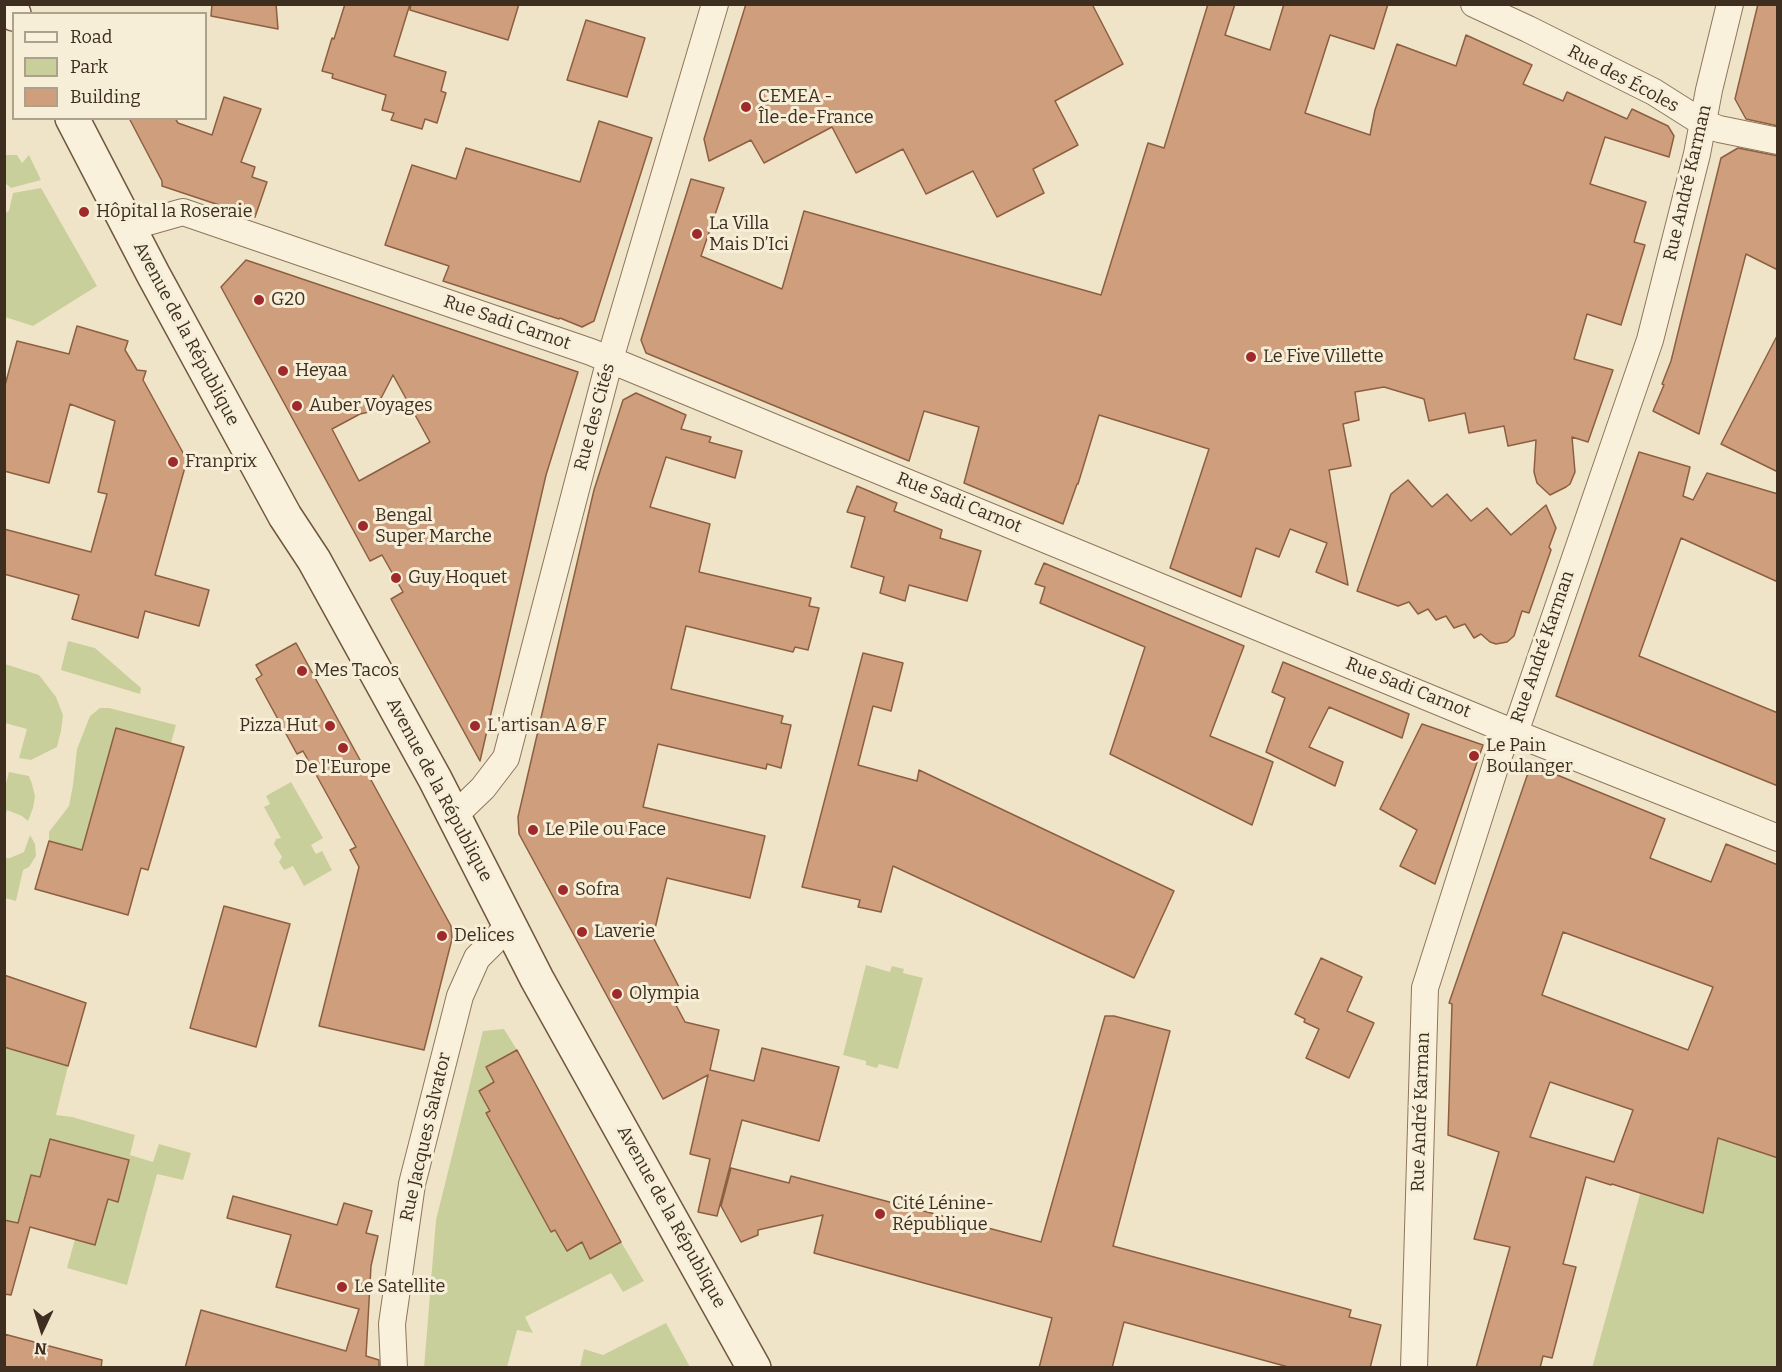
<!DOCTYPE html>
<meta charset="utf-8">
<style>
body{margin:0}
#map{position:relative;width:1782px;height:1372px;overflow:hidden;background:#f0e4c8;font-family:Bitter,serif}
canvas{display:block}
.frame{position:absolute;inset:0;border:6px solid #3d2e20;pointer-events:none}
.legend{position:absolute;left:12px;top:12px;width:195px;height:108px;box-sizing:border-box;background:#f7eed8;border:2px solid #ada18e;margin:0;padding:8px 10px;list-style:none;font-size:18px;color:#3d2e20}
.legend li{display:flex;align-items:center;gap:12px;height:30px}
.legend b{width:30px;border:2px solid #ada18e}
.north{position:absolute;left:12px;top:1300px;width:60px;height:60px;-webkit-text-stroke:4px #f7eed8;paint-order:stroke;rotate:184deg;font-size:16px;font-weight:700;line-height:24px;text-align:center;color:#3d2e20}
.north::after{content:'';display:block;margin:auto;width:21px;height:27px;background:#3d2e20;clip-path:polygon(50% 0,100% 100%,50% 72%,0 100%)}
</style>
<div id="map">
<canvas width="1782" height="1372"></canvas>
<div class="frame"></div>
<ul class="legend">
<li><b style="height:8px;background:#faf1dc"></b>Road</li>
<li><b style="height:16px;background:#c9cf9b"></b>Park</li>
<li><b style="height:16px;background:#cf9f7d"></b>Building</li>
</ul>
<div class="north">N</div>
</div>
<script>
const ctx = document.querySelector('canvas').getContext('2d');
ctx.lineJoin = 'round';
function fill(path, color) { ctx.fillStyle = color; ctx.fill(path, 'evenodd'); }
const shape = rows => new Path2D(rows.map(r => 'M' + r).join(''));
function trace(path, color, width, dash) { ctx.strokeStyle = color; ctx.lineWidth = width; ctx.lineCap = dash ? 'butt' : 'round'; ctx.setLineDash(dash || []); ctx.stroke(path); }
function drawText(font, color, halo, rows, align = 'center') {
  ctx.font = font + ' Bitter,serif'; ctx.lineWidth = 6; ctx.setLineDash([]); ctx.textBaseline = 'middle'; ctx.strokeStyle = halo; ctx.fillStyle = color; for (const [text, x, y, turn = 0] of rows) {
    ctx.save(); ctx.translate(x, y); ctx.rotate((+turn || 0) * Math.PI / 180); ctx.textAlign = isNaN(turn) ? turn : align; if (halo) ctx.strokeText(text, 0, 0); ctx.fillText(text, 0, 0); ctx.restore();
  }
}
const green = shape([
 [5,155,17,155,22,163,29,155,41,180,11,188,5,183],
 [41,188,97,286,33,326,5,317,5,213,9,211,13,193],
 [68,641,95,648,141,688,140,694,61,670],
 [5,664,39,675,56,697,63,715,61,731,57,747,31,760,19,758,27,729,5,723],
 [100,708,109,708,176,725,171,743,116,729,82,850,49,841,49,832,69,806,73,785,77,749,90,716],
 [9,772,29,776,32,784,35,796,33,808,28,821,22,816,7,810,5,817,5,787],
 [291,782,323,838,311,845,316,854,322,851,332,870,304,886,293,866,284,870,279,862,282,857,274,844,276,839,281,838,264,807,270,804,266,796],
 [30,835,35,844,36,856,29,867,23,870,16,901,5,898,5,858,10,858,24,852],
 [866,965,890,972,892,966,904,969,903,973,923,978,898,1069,879,1064,877,1068,866,1065,866,1061,843,1055],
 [504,1029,517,1050,486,1067,494,1082,479,1091,490,1111,501,1141,536,1204,547,1212,542,1215,551,1232,555,1230,582,1242,590,1259,621,1242,644,1281,623,1292,611,1273,525,1317,533,1333,517,1330,507,1367,424,1368,436,1220,483,1031],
 [4,1047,68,1066,56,1115,72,1117,135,1135,130,1155,153,1162,159,1144,191,1153,183,1180,157,1174,127,1285,67,1268,75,1239,95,1244,108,1199,31,1175,18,1223,5,1220],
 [1719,1138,1777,1158,1777,1367,1592,1368,1640,1194,1703,1213],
 [666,1323,690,1367,580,1367,584,1349,603,1355]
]);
const building = shape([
 [212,4,276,4,278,29,211,16,212,4],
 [345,4,410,4,394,56,446,72,441,91,446,93,437,123,425,119,422,129,391,120,394,113,382,110,386,95,332,78,333,74,322,71,332,38,334,39,345,4],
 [411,4,519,4,508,40,410,10,411,4],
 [746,4,1092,4,1123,64,1055,101,1078,145,1033,169,1044,193,997,217,973,171,926,194,903,149,856,173,832,127,764,163,751,140,709,161,704,139,746,4],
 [1208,4,1235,4,1225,35,1270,50,1284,4,1388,4,1374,49,1330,35,1305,113,1370,135,1375,110,1397,44,1456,66,1466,35,1532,65,1523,84,1563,101,1567,92,1627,119,1632,109,1668,126,1674,136,1669,157,1605,137,1590,184,1646,202,1634,242,1645,245,1621,325,1587,314,1574,359,1613,370,1588,442,1572,437,1575,472,1570,484,1566,487,1550,495,1537,483,1534,472,1536,440,1508,446,1504,426,1469,433,1465,413,1429,421,1424,399,1384,387,1355,392,1359,420,1343,424,1351,466,1329,470,1348,585,1316,572,1327,543,1290,529,1279,557,1256,548,1241,597,1170,568,1209,449,1099,415,1078,484,1077,484,1063,524,964,483,979,427,924,411,909,461,646,353,641,340,691,179,724,188,701,256,782,289,804,211,1101,295,1148,143,1164,148,1208,4],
 [1758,4,1778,4,1778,126,1746,119,1735,99,1758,4],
 [586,20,645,38,627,97,567,80,586,20],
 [224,97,261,109,241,162,255,167,252,177,267,182,255,217,162,186,162,181,129,118,175,118,178,123,212,135,224,97],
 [599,121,652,138,594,321,582,327,560,318,559,319,443,281,449,266,385,245,412,165,456,179,466,148,580,182,599,121],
 [1738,148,1778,156,1778,270,1746,254,1699,434,1653,411,1664,385,1662,384,1671,361,1721,158,1738,148],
 [246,260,578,372,546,475,480,761,391,599,403,592,382,555,370,561,221,287,246,260],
 [393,375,430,442,359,481,332,429,360,414,369,412,376,408,393,375],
 [77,326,128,341,125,350,137,370,146,371,143,380,187,460,155,575,209,590,199,626,145,611,138,638,72,619,79,595,4,574,4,529,91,552,107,494,98,492,115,421,70,404,49,483,4,471,4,389,17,341,69,354,77,326],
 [1778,334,1778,472,1721,444,1778,334],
 [636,393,686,415,681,429,711,437,709,442,742,451,735,478,666,457,650,507,710,524,699,572,811,598,809,606,819,608,808,650,795,647,793,652,686,626,671,689,783,716,781,723,791,725,781,768,767,764,766,769,658,744,643,807,765,836,750,898,667,878,653,937,679,987,669,992,685,1022,719,1030,710,1070,754,1081,762,1048,839,1067,819,1141,742,1120,717,1216,698,1212,710,1159,690,1154,708,1075,663,1099,519,834,518,817,594,490,623,400,636,393],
 [1639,452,1690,467,1683,496,1693,500,1707,473,1778,494,1778,582,1681,538,1639,656,1778,713,1778,786,1556,696,1639,452],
 [1408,480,1432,507,1447,494,1471,521,1487,508,1511,535,1546,505,1556,528,1549,547,1551,550,1529,613,1522,611,1514,636,1507,642,1496,644,1490,642,1481,634,1474,638,1465,624,1454,628,1446,616,1436,620,1428,609,1418,614,1409,602,1398,606,1357,591,1391,494,1408,480],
 [857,486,897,503,894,511,942,530,940,538,981,551,967,601,909,585,905,601,880,593,884,577,851,567,865,517,847,512,857,486],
 [1044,563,1244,646,1210,736,1273,762,1252,825,1110,754,1145,647,1040,603,1045,587,1035,584,1044,563],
 [296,643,451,926,452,939,424,1050,319,1026,359,867,350,850,356,847,303,751,297,754,256,679,262,675,256,665,296,643],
 [863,653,903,663,891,711,873,706,858,765,917,781,919,770,1174,891,1134,978,893,866,881,912,858,907,860,900,802,887,863,653],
 [1283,662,1409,714,1402,738,1329,707,1309,747,1343,762,1335,786,1266,752,1285,698,1272,692,1283,662],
 [1422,724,1483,745,1435,884,1400,866,1417,830,1380,809,1422,724],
 [116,728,184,747,148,870,141,868,128,915,35,889,49,841,82,850,116,728],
 [1540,768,1665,819,1650,858,1711,882,1726,844,1778,865,1778,1158,1718,1138,1703,1213,1612,1184,1611,1185,1586,1177,1563,1264,1576,1267,1552,1358,1543,1356,1540,1368,1476,1368,1510,1247,1474,1239,1499,1152,1448,1135,1452,1004,1449,1003,1528,773,1540,768],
 [1563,932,1713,987,1688,1050,1542,995,1563,932],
 [1550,1082,1633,1110,1614,1162,1530,1137,1550,1082],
 [224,906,290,924,256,1047,190,1028,224,906],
 [1321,958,1362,977,1347,1011,1374,1023,1349,1078,1306,1058,1319,1029,1304,1022,1305,1019,1295,1014,1321,958],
 [4,975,86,1003,68,1066,4,1047,4,975],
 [1105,1016,1114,1016,1170,1031,1113,1246,1351,1310,1349,1317,1381,1325,1370,1368,1292,1368,1124,1322,1112,1368,1039,1368,1052,1318,814,1253,823,1215,758,1230,758,1235,741,1242,721,1206,731,1168,789,1183,791,1176,1041,1242,1105,1016],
 [517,1050,621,1242,590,1259,582,1242,567,1251,555,1230,551,1232,486,1113,490,1111,479,1091,494,1082,486,1067,517,1050],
 [50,1139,129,1160,118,1202,108,1199,95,1245,30,1227,11,1295,4,1294,4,1220,18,1223,31,1175,40,1177,50,1139],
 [233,1196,337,1225,344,1203,372,1211,366,1233,378,1236,371,1266,366,1356,379,1360,379,1368,185,1368,201,1310,346,1351,359,1309,276,1287,291,1235,227,1218,233,1196],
 [4,1334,102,1360,101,1368,4,1368,4,1334]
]);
const minor = shape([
 [1474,4,1528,29,1654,92,1703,123,1719,129,1778,141],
 [130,227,183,212,591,352,1512,732,1778,838],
 [454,816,483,788,506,758,610,359,715,4],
 [394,1368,392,1324,412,1184,460,996,477,958,510,925],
 [1414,1368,1425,988,1498,758,1504,742,1512,732,1519,721,1650,340,1697,154,1709,90,1730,4]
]);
const secondary = shape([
 [9,4,14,14],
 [72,118,153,274,285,516,314,560,435,779,537,979,754,1368]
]);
const markers = [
 [746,107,6,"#9e2a2b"],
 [84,212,6,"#9e2a2b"],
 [697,234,6,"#9e2a2b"],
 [259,300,6,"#9e2a2b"],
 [1251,357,6,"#9e2a2b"],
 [283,371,6,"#9e2a2b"],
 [297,406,6,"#9e2a2b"],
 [173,462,6,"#9e2a2b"],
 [363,526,6,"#9e2a2b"],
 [396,578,6,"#9e2a2b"],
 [302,671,6,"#9e2a2b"],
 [330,726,6,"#9e2a2b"],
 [475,726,6,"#9e2a2b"],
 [343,748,6,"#9e2a2b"],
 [1474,756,6,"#9e2a2b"],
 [533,830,6,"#9e2a2b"],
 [563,890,6,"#9e2a2b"],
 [582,932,6,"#9e2a2b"],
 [442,936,6,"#9e2a2b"],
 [617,994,6,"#9e2a2b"],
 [880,1214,6,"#9e2a2b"],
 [342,1287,6,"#9e2a2b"]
];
const streetNames = [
 ["Rue des Écoles",1623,79,28],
 ["Rue André Karman",1688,183,-77],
 ["Rue Sadi Carnot",507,323,19],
 ["Avenue de la République",186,334,62],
 ["Rue des Cités",595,417,-75],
 ["Rue Sadi Carnot",959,503,22],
 ["Rue André Karman",1543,647,-71],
 ["Rue Sadi Carnot",1408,688,22],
 ["Avenue de la République",439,790,62],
 ["Rue André Karman",1421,1112,-88],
 ["Rue Jacques Salvator",426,1137,-77],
 ["Avenue de la République",671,1217,61]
];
const poiNames = [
 ["CEMEA -",758,97],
 ["Île-de-France",758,118],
 ["Hôpital la Roseraie",96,212],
 ["La Villa",709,224],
 ["Mais D’Ici",709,245],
 ["G20",271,300],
 ["Le Five Villette",1263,357],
 ["Heyaa",295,371],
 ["Auber Voyages",309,406],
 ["Franprix",185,462],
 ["Bengal",375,516],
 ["Super Marche",375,537],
 ["Guy Hoquet",408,578],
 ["Mes Tacos",314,671],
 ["Pizza Hut",318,726,"right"],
 ["L'artisan A & F",487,726],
 ["Le Pain",1486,746],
 ["Boulanger",1486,767],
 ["De l'Europe",343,768,"center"],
 ["Le Pile ou Face",545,830],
 ["Sofra",575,890],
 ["Laverie",594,932],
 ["Delices",454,936],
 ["Olympia",629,994],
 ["Cité Lénine-",892,1204],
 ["République",892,1225],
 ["Le Satellite",354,1287]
];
fill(green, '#c9cf9b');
fill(building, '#cf9f7d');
trace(building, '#8d5f41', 1.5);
trace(minor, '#8d765c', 28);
trace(secondary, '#6f573f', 36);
trace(minor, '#faf1dc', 26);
trace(secondary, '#faf1dc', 33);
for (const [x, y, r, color] of markers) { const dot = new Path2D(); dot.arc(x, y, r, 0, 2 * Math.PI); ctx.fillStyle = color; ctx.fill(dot); trace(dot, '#f7eed8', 2); }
drawText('18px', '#3d2e20', '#f7eed8', streetNames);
drawText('18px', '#3d2e20', '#f7eed8', poiNames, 'left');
</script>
